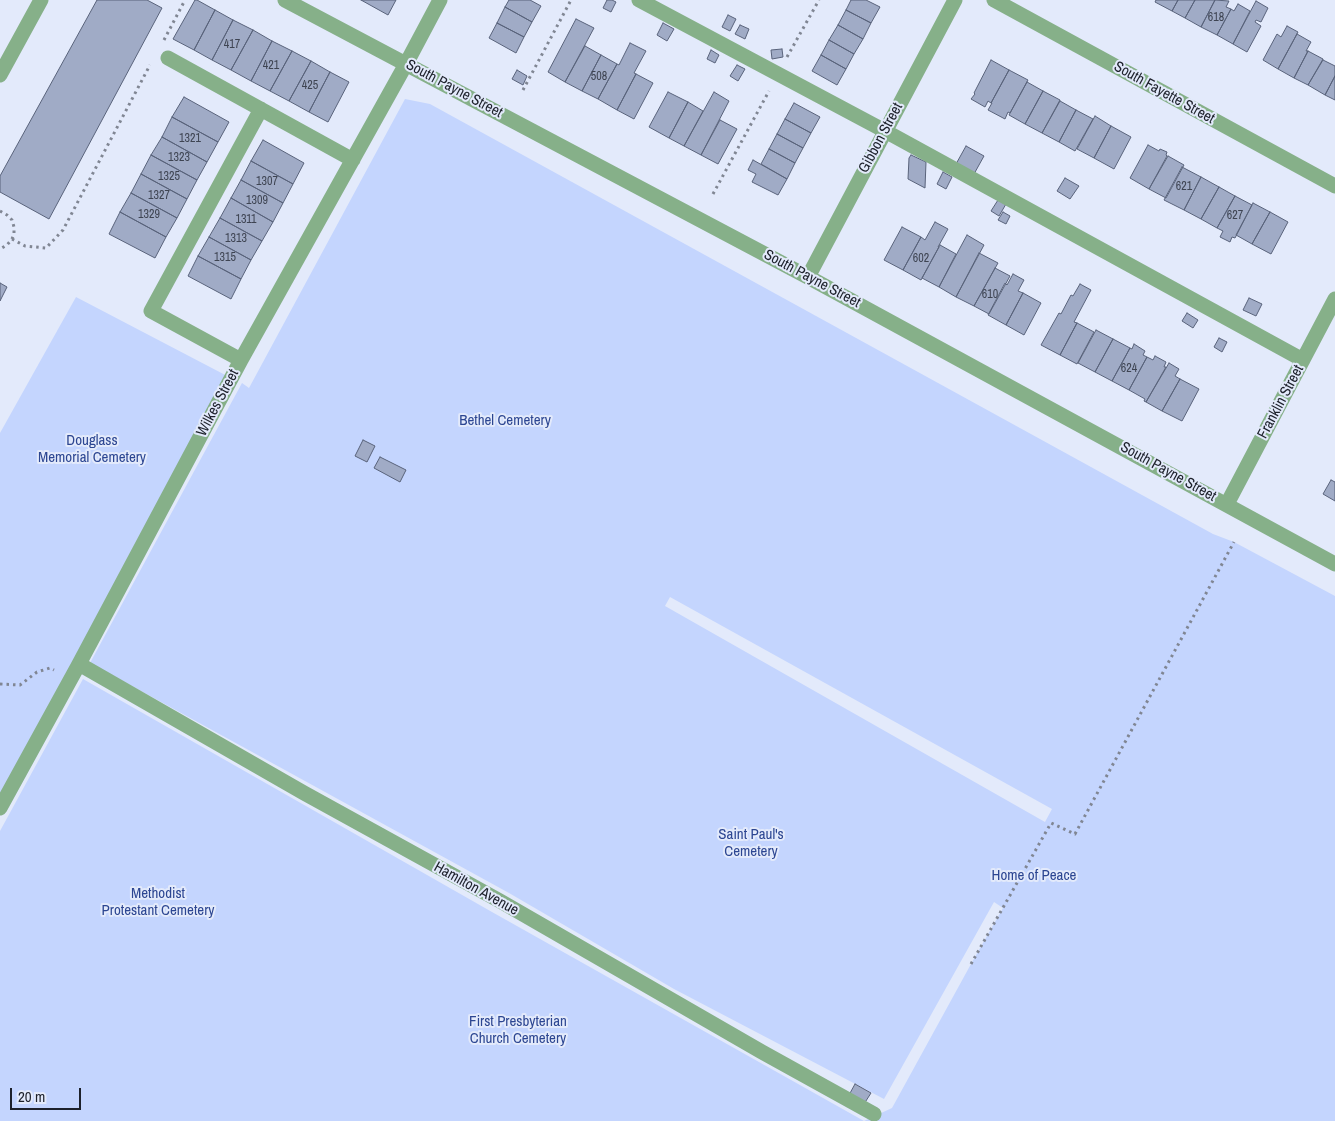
<!DOCTYPE html>
<style>
body{margin:0}
#map{position:relative;width:1335px;height:1121px;overflow:hidden;background:#e3eafb;font-family:"Archivo Narrow",sans-serif}
canvas{display:block}
.scale{position:absolute;left:10px;top:1088px;width:71px;height:22px;box-sizing:border-box;border:2px solid #1d212b;border-top:0;padding-left:6px;font-size:15px;line-height:18px;white-space:nowrap;color:#1d212b;-webkit-text-stroke:4px #e3eafb;paint-order:stroke}
</style>
<div id="map">
<canvas width="1335" height="1121"></canvas>
<div class="scale">20 m</div>
</div>
<script>
const ctx = document.querySelector('canvas').getContext('2d');
ctx.lineJoin = 'round';
function fill(path, color) { ctx.fillStyle = color; ctx.fill(path, 'evenodd'); }
const shape = rows => new Path2D(rows.map(r => 'M' + r).join(''));
function trace(path, color, width, dash) { ctx.strokeStyle = color; ctx.lineWidth = width; ctx.lineCap = dash ? 'butt' : 'round'; ctx.setLineDash(dash || []); ctx.stroke(path); }
function drawText(font, color, halo, rows, align = 'center') {
  ctx.font = font + ' "Archivo Narrow",sans-serif'; ctx.lineWidth = 4; ctx.setLineDash([]); ctx.textBaseline = 'middle'; ctx.strokeStyle = halo; ctx.fillStyle = color; for (const [text, x, y, turn = 0] of rows) {
    ctx.save(); ctx.translate(x, y); ctx.rotate((+turn || 0) * Math.PI / 180); ctx.textAlign = isNaN(turn) ? turn : align; if (halo) ctx.strokeText(text, 0, 0); ctx.fillText(text, 0, 0); ctx.restore();
  }
}
const green = shape([
 [405,99,430,104,1213,534,1234,542,1335,596,1335,1121,0,1121,0,831,83,679,492,912,864,1121,892,1108,971,964,1003,908,994,902,884,1099,674,989,509,893,90,663,242,383,249,388],
 [670,597,1052,809,1045,822,665,606],
 [76,297,231,378,0,808,0,433]
]);
const building = shape([
 [97,0,147,0,162,8,49,219,0,192,0,176,97,0],
 [195,0,197,0,215,10,194,50,173,39,195,0],
 [361,0,396,0,388,15,361,0],
 [509,0,530,0,541,6,532,22,505,7,509,0],
 [607,0,612,0,616,2,611,12,603,8,607,0],
 [851,0,866,0,880,7,871,23,846,10,851,0],
 [1156,0,1178,0,1172,11,1155,2,1156,0],
 [1178,0,1195,0,1185,18,1172,11,1178,0],
 [1195,0,1215,0,1201,27,1185,18,1195,0],
 [1215,0,1229,1,1226,7,1231,9,1217,35,1201,27,1215,0],
 [1256,1,1268,8,1261,22,1256,20,1255,22,1261,26,1247,52,1233,44,1256,1],
 [1238,4,1250,11,1233,44,1217,35,1231,9,1234,11,1238,4],
 [505,7,532,22,524,37,497,23,505,7],
 [215,10,233,20,212,60,194,50,215,10],
 [846,10,871,23,863,39,838,25,846,10],
 [728,15,736,19,730,31,722,27,728,15],
 [576,19,594,28,565,82,548,72,576,19],
 [233,20,253,30,231,70,212,60,233,20],
 [497,23,524,37,516,53,489,38,497,23],
 [663,23,674,29,667,41,657,35,663,23],
 [740,25,749,29,745,39,735,34,740,25],
 [838,25,863,39,854,54,829,40,838,25],
 [1287,26,1298,32,1278,69,1263,60,1277,34,1281,37,1287,26],
 [253,30,272,41,251,81,231,70,253,30],
 [1297,34,1311,42,1306,51,1308,51,1294,78,1278,69,1297,34],
 [829,40,854,54,846,69,821,55,829,40],
 [272,41,292,51,270,91,251,81,272,41],
 [630,43,646,51,634,73,636,74,617,110,598,99,617,64,619,65,630,43],
 [585,46,601,55,582,91,565,82,585,46],
 [782,49,783,57,772,59,771,50,782,49],
 [711,50,719,55,715,63,707,59,711,50],
 [292,51,311,61,289,101,270,91,292,51],
 [1308,51,1323,59,1308,85,1294,78,1308,51],
 [601,55,617,64,598,99,582,91,601,55],
 [821,55,846,69,837,85,812,71,821,55],
 [991,60,1009,70,991,103,988,101,985,107,971,99,975,94,974,93,991,60],
 [1323,60,1335,66,1335,76,1325,95,1308,85,1323,60],
 [311,61,330,72,309,112,289,101,311,61],
 [737,65,745,69,738,81,730,76,737,65],
 [517,70,527,76,523,85,512,79,517,70],
 [1009,70,1028,80,1010,113,1008,112,1005,119,988,110,992,103,991,103,1009,70],
 [330,72,349,82,328,122,309,112,330,72],
 [636,74,653,83,634,119,617,110,636,74],
 [1335,76,1335,100,1325,95,1335,76],
 [1027,82,1043,91,1025,124,1009,115,1027,82],
 [1043,91,1060,100,1042,133,1025,124,1043,91],
 [668,92,688,102,669,138,649,127,668,92],
 [714,92,729,101,701,155,684,146,714,92],
 [184,97,229,122,218,142,172,117,184,97],
 [1060,101,1076,110,1059,142,1042,133,1060,101],
 [688,102,703,111,684,146,669,138,688,102],
 [794,103,820,117,811,133,785,119,794,103],
 [1076,110,1093,119,1075,151,1059,142,1076,110],
 [1095,116,1111,126,1094,158,1077,149,1095,116],
 [172,117,218,142,207,162,162,137,172,117],
 [785,119,811,133,803,148,777,134,785,119],
 [720,120,737,129,718,164,701,155,720,120],
 [1111,126,1131,137,1114,169,1094,158,1111,126],
 [777,134,803,148,795,163,769,149,777,134],
 [162,137,207,162,197,180,151,155,162,137],
 [263,140,304,163,293,184,251,161,263,140],
 [1148,145,1159,151,1160,149,1167,152,1166,155,1167,156,1149,189,1130,178,1148,145],
 [966,146,984,156,974,174,956,164,966,146],
 [769,149,795,163,787,179,761,164,769,149],
 [151,155,197,180,187,199,141,174,151,155],
 [911,155,926,162,925,188,908,179,909,158,911,155],
 [1168,156,1184,165,1166,198,1149,189,1168,156],
 [753,160,787,179,778,195,752,182,756,174,748,170,753,160],
 [251,161,293,184,283,203,241,180,251,161],
 [1182,167,1201,177,1184,210,1164,200,1182,167],
 [943,172,952,177,946,189,937,184,943,172],
 [141,174,187,199,177,218,131,193,141,174],
 [1201,177,1219,187,1201,219,1184,210,1201,177],
 [1065,178,1079,186,1070,199,1057,191,1065,178],
 [241,180,283,203,273,222,231,198,241,180],
 [1219,187,1235,196,1217,228,1201,219,1219,187],
 [131,193,177,218,166,237,120,212,131,193],
 [1235,196,1252,205,1235,238,1232,237,1230,242,1220,237,1223,231,1217,228,1235,196],
 [231,198,273,222,262,241,220,218,231,198],
 [998,200,1006,204,999,216,991,211,998,200],
 [1253,203,1270,212,1252,244,1236,235,1253,203],
 [120,212,166,237,155,258,109,234,120,212],
 [1003,212,1010,216,1006,224,998,220,1003,212],
 [1270,212,1288,222,1271,254,1252,244,1270,212],
 [220,218,262,241,251,260,209,237,220,218],
 [935,222,948,229,938,247,939,247,921,280,903,270,921,237,925,240,935,222],
 [902,227,921,237,903,270,884,260,902,227],
 [967,235,984,245,956,297,939,287,967,235],
 [209,237,251,260,241,279,198,256,209,237],
 [940,245,956,254,939,287,922,278,940,245],
 [979,253,998,263,974,306,956,297,979,253],
 [198,256,241,279,231,299,188,276,198,256],
 [995,268,1010,276,989,314,974,306,995,268],
 [1013,274,1024,280,1018,291,1023,293,1006,325,988,315,1005,283,1007,285,1013,274],
 [0,283,7,287,0,301,0,283],
 [1080,284,1091,290,1074,322,1077,323,1060,355,1041,345,1059,313,1061,314,1071,295,1073,296,1080,284],
 [1023,293,1041,303,1024,335,1006,325,1023,293],
 [1249,298,1262,304,1256,316,1243,310,1249,298],
 [1187,313,1198,320,1193,328,1182,321,1187,313],
 [1077,323,1094,332,1077,364,1060,355,1077,323],
 [1096,330,1113,339,1095,372,1078,363,1096,330],
 [1219,338,1227,342,1222,352,1214,347,1219,338],
 [1113,339,1130,348,1112,381,1095,372,1113,339],
 [1134,344,1145,351,1143,355,1147,357,1129,390,1112,381,1130,348,1132,349,1134,344],
 [1155,356,1166,362,1164,367,1166,367,1146,402,1144,401,1145,399,1129,390,1147,357,1153,360,1155,356],
 [1169,363,1179,369,1175,376,1180,379,1162,411,1146,402,1169,363],
 [1180,379,1199,389,1182,421,1162,411,1180,379],
 [363,440,375,446,367,462,355,456,363,440],
 [380,457,406,470,400,482,374,468,380,457],
 [1331,480,1335,482,1335,501,1323,494,1331,480],
 [855,1084,871,1093,864,1104,849,1095,855,1084]
]);
const path = shape([
 [164,40,185,0],
 [787,57,819,0],
 [523,90,571,0],
 [713,194,769,91],
 [0,211,7,215,12,220,14,227,14,234,12,239,7,245,0,249],
 [12,239,25,246,46,248,63,230,150,65],
 [0,684,20,685,37,672,50,668,54,670],
 [971,964,1051,823,1075,834,1234,542]
]);
const minor = shape([
 [285,0,808,277,1335,564],
 [639,0,885,131,1303,360],
 [994,0,1335,186],
 [168,58,353,160],
 [0,75,41,0],
 [808,277,955,0],
 [241,360,151,311,261,109],
 [1227,504,1335,299],
 [79,664,304,793,500,901,762,1052,874,1114],
 [0,808,79,664,241,360,406,64,440,0]
]);
const numberNames = [
 ["618",1216,18],
 ["417",232,45],
 ["421",271,66],
 ["508",599,77],
 ["425",310,86],
 ["1321",190,139],
 ["1323",179,158],
 ["1325",169,177],
 ["1307",267,182],
 ["621",1184,187],
 ["1327",159,196],
 ["1309",257,201],
 ["1329",149,215],
 ["627",1235,216],
 ["1311",246,220],
 ["1313",236,239],
 ["1315",225,258],
 ["602",921,259],
 ["610",990,295],
 ["624",1129,369]
];
const streetNames = [
 ["South Payne Street",454,89,28],
 ["South Fayette Street",1164,93,29],
 ["Gibbon Street",881,138,-62],
 ["South Payne Street",812,279,28],
 ["Franklin Street",1281,402,-62],
 ["Wilkes Street",218,403,-62],
 ["South Payne Street",1168,472,29],
 ["Hamilton Avenue",476,889,29]
];
const parkNames = [
 ["Bethel Cemetery",505,421],
 ["Douglass",92,441],
 ["Memorial Cemetery",92,458],
 ["Saint Paul's",751,835],
 ["Cemetery",751,852],
 ["Home of Peace",1034,876],
 ["Methodist",158,894],
 ["Protestant Cemetery",158,911],
 ["First Presbyterian",518,1022],
 ["Church Cemetery",518,1039]
];
fill(green, '#c4d5fe');
fill(building, '#a0abc6');
trace(building, '#59637b', 1);
trace(path, '#808693', 3, [2.5, 4]);
trace(minor, '#86b089', 15);
drawText('12px', '#3e4452', null, numberNames);
drawText('15px', '#1d212b', '#e3eafb', streetNames);
drawText('15px', '#2c4692', '#e3eafb', parkNames);
</script>
